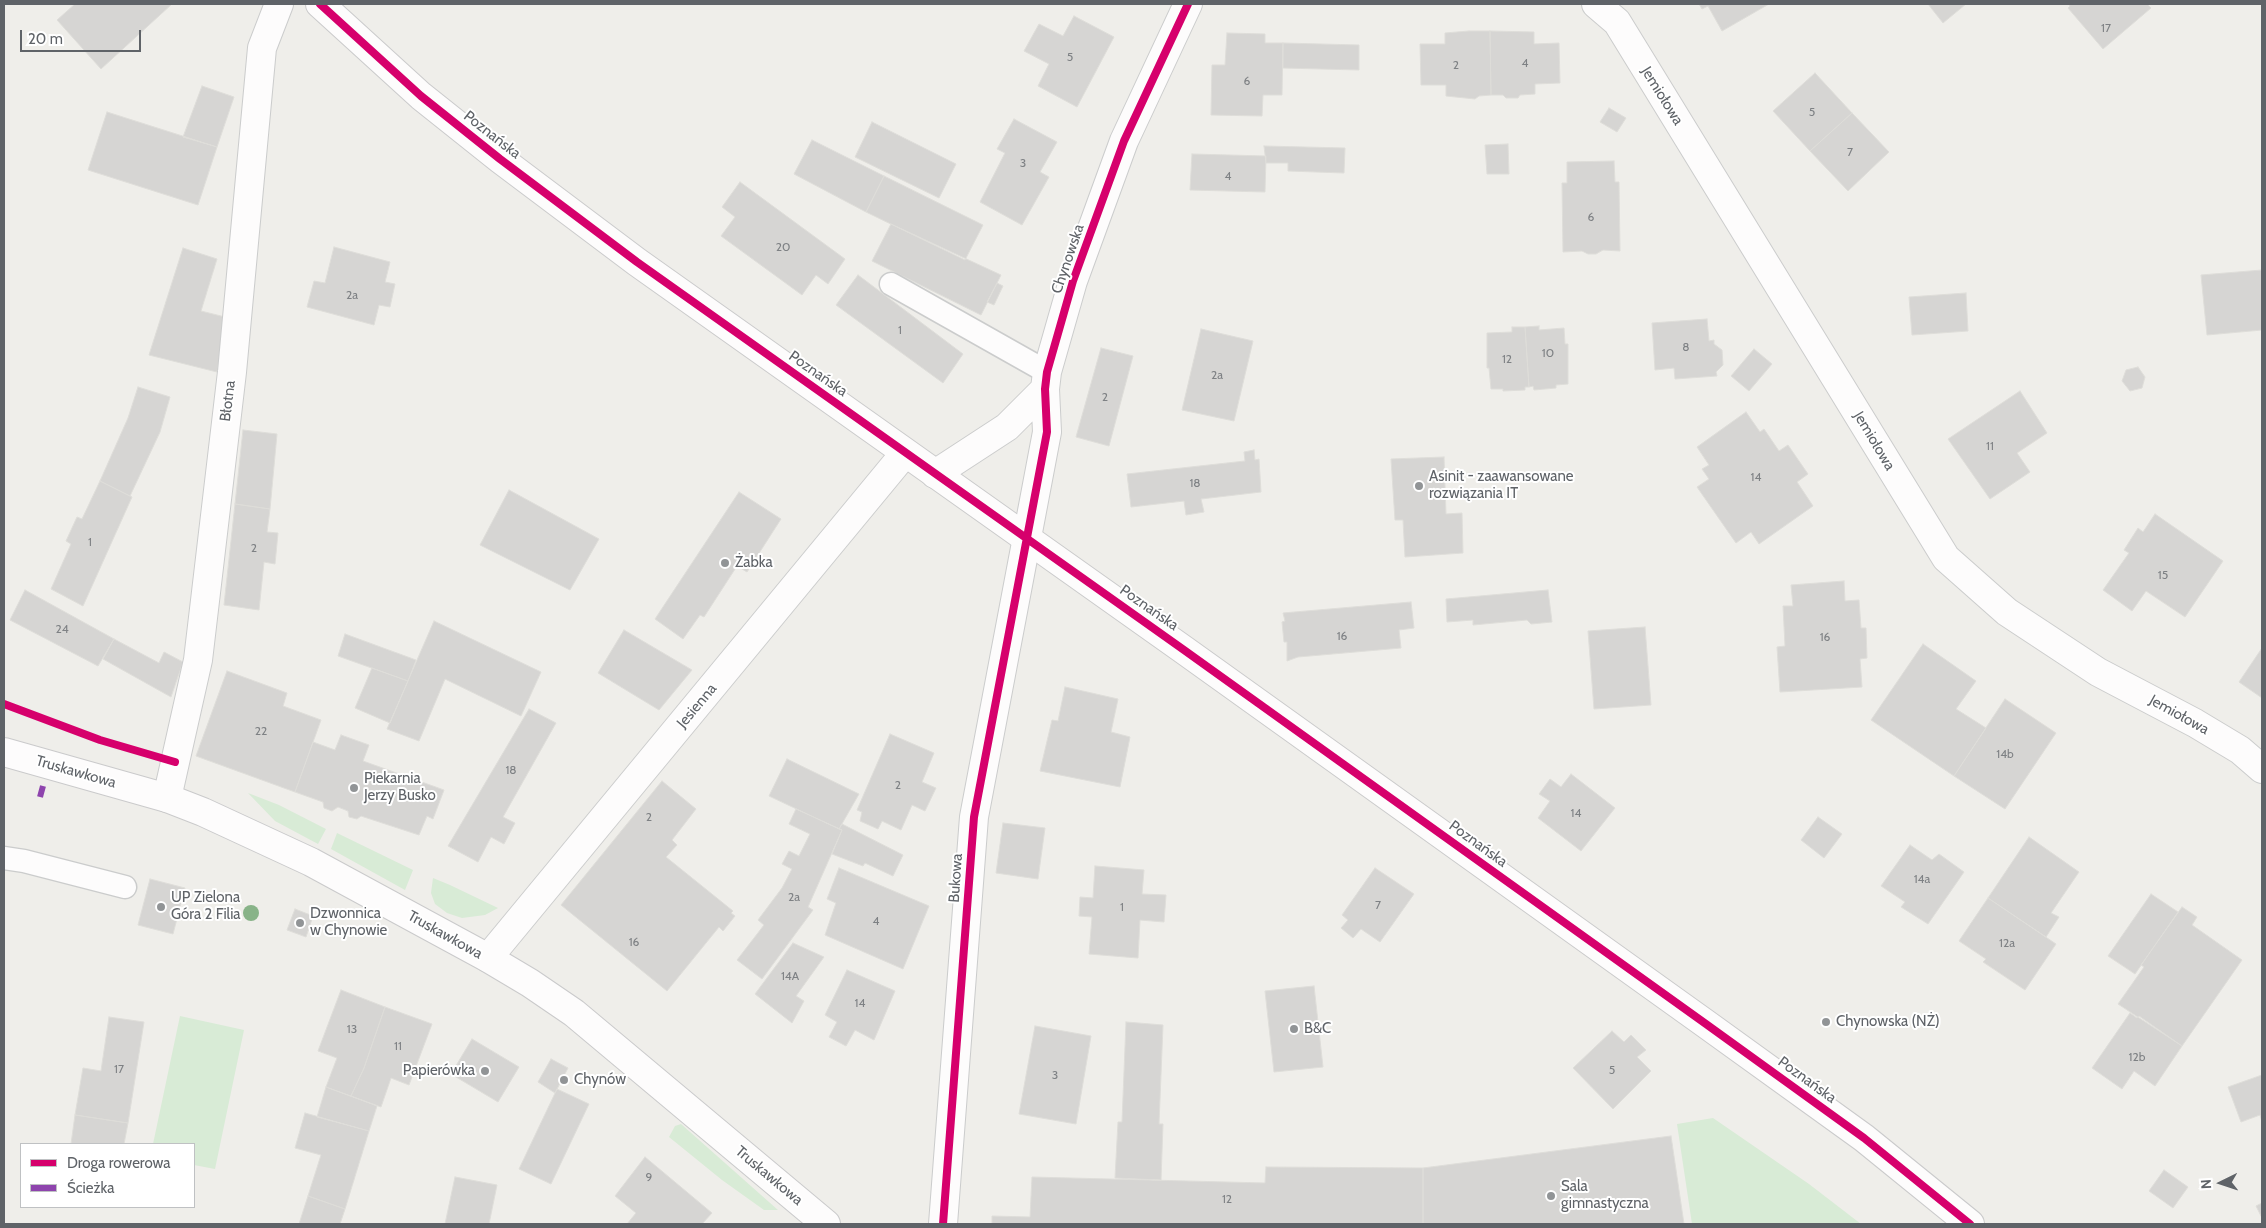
<!DOCTYPE html>
<meta charset="utf-8">
<style>
body{margin:0}
#map{position:relative;width:2266px;height:1228px;overflow:hidden;background:#efeeea;font-family:Cabin,sans-serif}
canvas{display:block}
.frame{position:absolute;inset:0;border:5px solid #5f6368;pointer-events:none}
.legend{position:absolute;left:20px;top:1143px;width:175px;height:65px;box-sizing:border-box;background:#fff;border:1px solid #bfc1c3;margin:0;padding:6px 9px;list-style:none;font-size:15px;color:#5f6368}
.legend li{display:flex;align-items:center;gap:10px;height:25px}
.legend b{width:25px;border:1px solid #bfc1c3}
.north{position:absolute;left:2196px;top:1158px;width:50px;height:50px;-webkit-text-stroke:4px #fff;paint-order:stroke;rotate:266deg;font-size:14px;font-weight:700;line-height:20px;text-align:center;color:#5f6368}
.north::after{content:'';display:block;margin:auto;width:18px;height:22px;background:#5f6368;clip-path:polygon(50% 0,100% 100%,50% 72%,0 100%)}
.scale{position:absolute;left:20px;top:30px;width:121px;height:22px;box-sizing:border-box;border:2px solid #5f6368;border-top:0;padding-left:6px;font-size:15px;line-height:18px;white-space:nowrap;color:#5f6368;-webkit-text-stroke:4px #fff;paint-order:stroke}
</style>
<div id="map">
<canvas width="2266" height="1228"></canvas>
<div class="frame"></div>
<ul class="legend">
<li><b style="height:6px;background:#d6006c"></b>Droga rowerowa</li>
<li><b style="height:6px;background:#8e44ad"></b>Ścieżka</li>
</ul>
<div class="north">N</div>
<div class="scale">20 m</div>
</div>
<script>
const ctx = document.querySelector('canvas').getContext('2d');
ctx.lineJoin = 'round';
function fill(path, color) { ctx.fillStyle = color; ctx.fill(path, 'evenodd'); }
const shape = rows => new Path2D(rows.map(r => 'M' + r).join(''));
function trace(path, color, width, dash) { ctx.strokeStyle = color; ctx.lineWidth = width; ctx.lineCap = dash ? 'butt' : 'round'; ctx.setLineDash(dash || []); ctx.stroke(path); }
function drawText(font, color, halo, rows, align = 'center') {
  ctx.font = font + ' Cabin,sans-serif'; ctx.lineWidth = 4; ctx.setLineDash([]); ctx.textBaseline = 'middle'; ctx.strokeStyle = halo; ctx.fillStyle = color; for (const [text, x, y, turn = 0] of rows) {
    ctx.save(); ctx.translate(x, y); ctx.rotate((+turn || 0) * Math.PI / 180); ctx.textAlign = isNaN(turn) ? turn : align; if (halo) ctx.strokeText(text, 0, 0); ctx.fillText(text, 0, 0); ctx.restore();
  }
}
const green = shape([
 [248,793,279,805,326,829,318,844,275,821],
 [337,833,413,870,405,890,331,849],
 [433,878,450,885,498,908,485,915,462,918,447,913,435,904,431,893],
 [180,1016,244,1030,215,1169,194,1165,194,1144,153,1144],
 [1713,1118,1809,1184,1861,1224,1692,1224,1677,1124],
 [681,1124,778,1210,764,1210,722,1180,669,1137,675,1126]
]);
const building = shape([
 [75,4,172,4,101,69,57,20,75,4],
 [1699,4,1769,4,1722,31,1708,6,1702,9,1699,4],
 [1928,4,1966,4,1943,23,1928,4],
 [2069,4,2147,4,2151,8,2103,49,2068,8,2070,6,2069,4],
 [1074,16,1114,37,1077,107,1038,86,1049,64,1024,51,1039,24,1063,36,1074,16],
 [1469,31,1490,31,1491,95,1479,96,1475,99,1446,96,1446,85,1421,85,1420,44,1445,44,1445,33,1469,31],
 [1490,31,1534,32,1534,44,1559,43,1560,83,1535,84,1535,94,1520,95,1518,98,1506,98,1503,95,1491,95,1490,31],
 [1227,33,1265,34,1265,43,1283,43,1282,95,1263,95,1262,116,1211,115,1212,65,1225,65,1227,33],
 [1283,43,1359,45,1359,70,1283,68,1283,43],
 [1815,73,1852,113,1810,151,1773,111,1815,73],
 [202,86,234,97,217,147,183,137,202,86],
 [1609,108,1626,118,1617,132,1600,122,1609,108],
 [107,112,217,147,198,205,88,170,107,112],
 [1852,113,1889,152,1848,191,1810,151,1852,113],
 [1014,119,1057,142,1040,172,1049,177,1022,225,980,202,1005,153,997,149,1014,119],
 [872,122,956,164,939,198,855,157,872,122],
 [812,140,884,176,866,212,794,174,812,140],
 [1508,144,1509,174,1487,174,1485,145,1508,144],
 [1264,146,1345,148,1344,173,1288,171,1288,163,1266,163,1264,146],
 [1192,154,1266,156,1265,192,1190,190,1192,154],
 [1614,161,1615,182,1619,182,1620,251,1603,250,1596,254,1588,254,1582,251,1563,252,1562,183,1567,183,1567,162,1614,161],
 [884,176,983,225,965,260,866,212,884,176],
 [740,182,845,259,828,284,816,275,802,295,721,236,735,217,722,207,740,182],
 [891,224,1001,275,981,315,872,261,891,224],
 [334,247,390,262,385,282,395,284,390,307,379,305,374,325,307,307,314,281,325,283,334,247],
 [183,248,217,259,201,311,225,317,217,372,149,355,183,248],
 [2262,270,2262,330,2207,335,2201,275,2262,270],
 [858,275,963,354,943,383,836,305,858,275],
 [997,283,1003,286,994,305,987,302,997,283],
 [1966,293,1968,331,1912,335,1909,297,1966,293],
 [1707,319,1709,341,1714,340,1714,344,1722,350,1723,365,1716,372,1717,376,1675,379,1674,368,1655,370,1652,323,1707,319],
 [1539,326,1539,330,1564,328,1565,344,1568,344,1568,384,1556,385,1556,388,1534,390,1533,386,1529,387,1525,327,1539,326],
 [1512,327,1525,327,1529,387,1525,387,1525,390,1503,391,1503,389,1491,389,1489,368,1487,368,1487,333,1512,332,1512,327],
 [1201,329,1253,341,1234,421,1182,410,1201,329],
 [1101,348,1133,356,1109,446,1076,437,1101,348],
 [1754,349,1772,364,1749,391,1731,376,1754,349],
 [2138,367,2145,377,2142,388,2130,391,2122,381,2126,370,2138,367],
 [138,387,170,397,160,432,130,496,100,481,128,418,138,387],
 [2020,391,2047,433,2017,453,2030,472,1990,499,1948,439,2020,391],
 [1746,412,1760,432,1764,429,1779,451,1788,445,1808,474,1797,482,1813,506,1759,544,1751,532,1736,543,1697,487,1709,479,1702,469,1709,465,1697,447,1746,412],
 [243,430,277,434,270,509,235,504,243,430],
 [1254,450,1255,460,1259,459,1261,492,1201,499,1204,512,1186,515,1184,501,1131,507,1127,474,1245,461,1244,452,1254,450],
 [1444,457,1446,514,1462,513,1463,553,1405,557,1403,520,1395,520,1391,459,1444,457],
 [100,481,132,497,83,606,51,589,71,544,66,541,77,517,82,519,100,481],
 [509,490,599,539,570,590,480,545,509,490],
 [739,492,781,519,747,572,737,566,704,617,700,615,683,639,655,619,739,492],
 [235,504,270,509,267,532,278,533,275,564,264,562,259,610,224,605,235,504],
 [2155,514,2223,561,2185,617,2146,591,2132,611,2103,590,2129,553,2124,550,2138,528,2143,532,2155,514],
 [1844,581,1845,601,1859,600,1861,628,1866,628,1867,658,1860,659,1862,687,1780,692,1777,647,1785,646,1783,606,1793,606,1791,585,1844,581],
 [25,590,114,639,98,666,10,620,25,590],
 [1548,590,1552,622,1531,624,1527,620,1473,625,1473,620,1447,622,1446,599,1548,590],
 [1411,602,1414,628,1399,630,1401,648,1298,657,1287,661,1287,642,1284,642,1282,622,1285,621,1283,613,1411,602],
 [434,621,541,672,521,716,445,679,419,741,387,729,434,621],
 [1645,627,1651,705,1594,709,1588,631,1645,627],
 [624,630,692,670,659,710,598,673,624,630],
 [345,634,416,660,408,681,338,656,345,634],
 [114,639,159,663,164,652,183,662,171,697,103,659,114,639],
 [1923,644,1976,681,1956,709,1986,728,1954,776,1871,720,1923,644],
 [2262,648,2262,698,2239,682,2262,648],
 [372,668,408,681,390,723,355,708,372,668],
 [227,671,287,693,283,706,321,720,295,792,196,756,227,671],
 [1065,687,1118,699,1111,732,1130,737,1120,787,1040,771,1052,720,1058,721,1065,687],
 [2005,699,2056,733,2005,809,1954,776,2005,699],
 [529,709,556,723,503,817,515,823,504,844,491,837,478,862,448,846,529,709],
 [890,734,934,753,922,782,936,788,925,811,912,805,901,830,882,821,878,829,860,821,862,812,857,810,890,734],
 [341,735,369,745,363,761,444,790,433,819,427,816,419,835,361,816,357,819,349,817,348,811,338,807,332,811,324,808,323,802,295,792,313,742,335,750,341,735],
 [787,759,859,794,839,829,769,796,787,759],
 [1571,774,1615,808,1581,851,1538,818,1550,801,1539,794,1550,779,1561,787,1571,774],
 [662,781,696,809,672,840,677,845,666,857,733,911,731,913,735,916,723,931,719,927,667,991,561,905,662,781],
 [796,809,842,830,808,907,813,910,762,979,737,960,764,925,758,920,782,888,792,869,782,864,789,851,799,856,810,834,789,824,796,809],
 [1818,817,1842,834,1824,858,1801,840,1818,817],
 [1003,823,1045,828,1038,879,996,873,1003,823],
 [842,824,903,855,893,876,865,863,863,866,832,854,842,830,839,829,842,824],
 [2029,837,2079,872,2051,913,2059,917,2046,937,1988,898,2029,837],
 [1910,845,1932,860,1939,854,1964,872,1928,924,1901,907,1905,902,1881,886,1910,845],
 [1095,866,1144,870,1142,894,1166,895,1164,922,1140,920,1138,958,1089,954,1092,917,1079,916,1080,897,1093,898,1095,866],
 [839,868,929,906,903,969,825,935,836,903,827,899,839,868],
 [1375,868,1414,894,1380,942,1361,929,1353,938,1341,928,1348,920,1342,915,1375,868],
 [150,879,185,888,173,934,138,925,150,879],
 [2151,894,2178,912,2135,974,2108,956,2151,894],
 [1988,898,2056,944,2025,990,1983,962,1986,959,1959,941,1988,898],
 [2182,907,2197,917,2192,925,2242,960,2182,1046,2118,1004,2144,967,2141,965,2182,907],
 [295,909,313,916,306,937,287,930,295,909],
 [793,943,824,957,796,996,804,1001,792,1023,755,994,793,943],
 [847,970,895,991,874,1040,855,1030,846,1046,829,1037,837,1022,825,1015,847,970],
 [1314,986,1323,1067,1274,1072,1265,991,1314,986],
 [341,990,385,1007,364,1068,351,1096,326,1087,337,1058,318,1051,341,990],
 [385,1007,432,1024,409,1085,391,1078,381,1107,351,1096,364,1068,385,1007],
 [2130,1013,2137,1018,2139,1016,2182,1046,2155,1086,2134,1071,2122,1089,2092,1068,2130,1013],
 [109,1017,144,1022,128,1123,75,1115,83,1068,101,1071,109,1017],
 [1126,1022,1163,1025,1159,1124,1163,1124,1161,1180,1115,1178,1118,1122,1122,1122,1126,1022],
 [1035,1026,1091,1036,1076,1124,1019,1114,1035,1026],
 [1612,1031,1624,1042,1631,1035,1646,1050,1637,1057,1651,1071,1613,1109,1573,1068,1612,1031],
 [472,1039,519,1067,498,1102,451,1074,472,1039],
 [551,1059,568,1068,555,1093,538,1082,551,1059],
 [2262,1075,2262,1122,2260,1115,2241,1122,2228,1087,2262,1075],
 [326,1087,377,1106,369,1131,317,1117,326,1087],
 [557,1089,589,1104,551,1184,519,1169,557,1089],
 [305,1113,369,1131,345,1209,308,1196,321,1155,295,1148,305,1113],
 [75,1115,128,1123,124,1144,71,1144,75,1115],
 [1671,1136,1684,1224,1423,1224,1423,1168,1671,1136],
 [645,1157,712,1213,702,1224,627,1224,636,1213,615,1196,645,1157],
 [1266,1167,1423,1168,1423,1224,992,1224,992,1216,1030,1217,1032,1177,1265,1183,1266,1167],
 [2164,1170,2188,1187,2173,1208,2149,1191,2164,1170],
 [455,1177,497,1185,489,1224,445,1224,455,1177],
 [308,1196,345,1209,340,1224,299,1224,308,1196],
 [2262,1203,2262,1218,2256,1206,2262,1203]
]);
const lane = shape([
 [891,284,1047,372],
 [4,858,24,861,125,887]
]);
const street = shape([
 [1596,4,1617,22,1946,558,2007,612,2098,672,2195,723,2240,750,2262,769],
 [935,474,1007,427,1045,389],
 [167,798,198,660,232,372,262,48,279,4],
 [488,958,905,453],
 [943,1224,974,817,1047,432,1045,389,1047,372,1073,281,1124,141,1188,4]
]);
const secondary = shape([
 [320,4,421,96,500,159,637,262,1184,650,1706,1024,1864,1138,1970,1224],
 [4,752,167,798,203,812,311,862,488,958,530,983,574,1013,826,1224]
]);
const quiet = shape([
 [40,797,43,786]
]);
const cycleway = shape([
 [320,4,421,96,500,159,637,262,1184,650,1706,1024,1864,1138,1970,1224],
 [4,704,100,740,175,762],
 [943,1224,974,817,1047,432,1045,389,1047,372,1073,281,1124,141,1188,4]
]);
const trees = [
 [251,913]
];
const markers = [
 [1419,486,5,"#919496"],
 [725,563,5,"#919496"],
 [354,788,5,"#919496"],
 [161,907,5,"#919496"],
 [300,923,5,"#919496"],
 [1826,1022,5,"#919496"],
 [1294,1029,5,"#919496"],
 [485,1071,5,"#919496"],
 [564,1080,5,"#919496"],
 [1551,1196,5,"#919496"]
];
const numberNames = [
 ["17",2106,28],
 ["5",1070,57],
 ["4",1525,63],
 ["2",1456,65],
 ["6",1247,81],
 ["5",1812,112],
 ["7",1850,152],
 ["3",1023,163],
 ["4",1228,176],
 ["6",1591,217],
 ["20",783,247],
 ["2a",352,295],
 ["1",900,330],
 ["8",1686,347],
 ["10",1548,353],
 ["12",1507,359],
 ["2a",1217,375],
 ["2",1105,397],
 ["11",1990,446],
 ["14",1756,477],
 ["18",1195,483],
 ["1",90,542],
 ["2",254,548],
 ["15",2163,575],
 ["24",62,629],
 ["16",1342,636],
 ["16",1825,637],
 ["22",261,731],
 ["14b",2005,754],
 ["18",511,770],
 ["2",898,785],
 ["14",1576,813],
 ["2",649,817],
 ["14a",1922,879],
 ["2a",794,897],
 ["7",1378,905],
 ["1",1122,907],
 ["4",876,921],
 ["16",634,942],
 ["12a",2007,943],
 ["14A",790,976],
 ["14",860,1003],
 ["13",352,1029],
 ["11",398,1046],
 ["12b",2137,1057],
 ["17",119,1069],
 ["5",1612,1070],
 ["3",1055,1075],
 ["9",649,1177],
 ["12",1227,1199]
];
const streetNames = [
 ["Jemiołowa",1662,96,58],
 ["Poznańska",492,135,38],
 ["Chynowska",1068,259,-71],
 ["Poznańska",818,374,35],
 ["Błotna",228,401,-83],
 ["Jemiołowa",1874,441,59],
 ["Poznańska",1149,608,35],
 ["Jesienna",697,706,-50],
 ["Jemiołowa",2179,715,29],
 ["Truskawkowa",76,772,16],
 ["Poznańska",1478,844,36],
 ["Bukowa",956,878,-86],
 ["Truskawkowa",445,935,29],
 ["Poznańska",1807,1080,36],
 ["Truskawkowa",769,1176,40]
];
const poiNames = [
 ["Asinit - zaawansowane",1429,477],
 ["rozwiązania IT",1429,494],
 ["Żabka",735,563],
 ["Piekarnia",364,779],
 ["Jerzy Busko",364,796],
 ["UP Zielona",171,898],
 ["Góra 2 Filia",171,915],
 ["Dzwonnica",310,914],
 ["w Chynowie",310,931],
 ["Chynowska (NŻ)",1836,1022],
 ["B&C",1304,1029],
 ["Papierówka",475,1071,"right"],
 ["Chynów",574,1080],
 ["Sala",1561,1187],
 ["gimnastyczna",1561,1204]
];
fill(green, '#d8ebd6');
fill(building, '#d6d5d3');
trace(building, '#deddd9', 1);
trace(lane, '#cbcccc', 25);
trace(street, '#cbcccc', 30);
trace(secondary, '#cacacb', 30);
trace(lane, '#fdfcfc', 22);
trace(street, '#fdfcfc', 28);
trace(secondary, '#fdfcfc', 28);
trace(quiet, '#8e44ad', 6, [12, 6]);
trace(cycleway, '#d6006c', 8);
ctx.fillStyle = '#88b388';
for (const [x, y] of trees) { ctx.beginPath(); ctx.arc(x, y, 8, 0, 2 * Math.PI); ctx.fill(); }
for (const [x, y, r, color] of markers) { const dot = new Path2D(); dot.arc(x, y, r, 0, 2 * Math.PI); ctx.fillStyle = color; ctx.fill(dot); trace(dot, '#fff', 2); }
drawText('12px', '#7e8184', null, numberNames);
drawText('15px', '#5f6368', '#fff', streetNames);
drawText('15px', '#5f6368', '#fff', poiNames, 'left');
</script>
